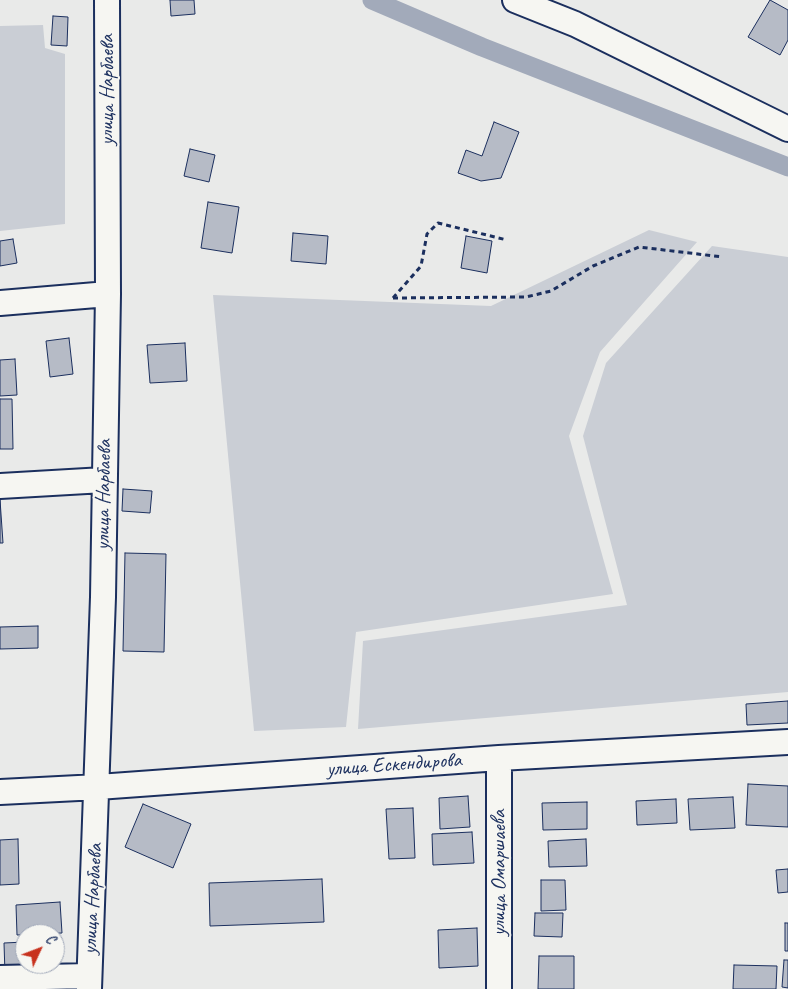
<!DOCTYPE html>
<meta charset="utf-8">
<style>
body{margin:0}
#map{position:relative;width:788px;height:989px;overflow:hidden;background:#e9eae9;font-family:Caveat,sans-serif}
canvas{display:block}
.north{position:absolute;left:15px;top:924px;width:50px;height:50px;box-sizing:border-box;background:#f6f6f2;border:1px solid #9ea6b7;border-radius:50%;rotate:47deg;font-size:14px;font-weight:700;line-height:20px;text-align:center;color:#1b2f5e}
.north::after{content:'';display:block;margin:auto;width:18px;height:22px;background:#c8321e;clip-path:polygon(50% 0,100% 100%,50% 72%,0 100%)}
</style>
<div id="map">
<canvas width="788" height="989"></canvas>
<div class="north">С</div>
</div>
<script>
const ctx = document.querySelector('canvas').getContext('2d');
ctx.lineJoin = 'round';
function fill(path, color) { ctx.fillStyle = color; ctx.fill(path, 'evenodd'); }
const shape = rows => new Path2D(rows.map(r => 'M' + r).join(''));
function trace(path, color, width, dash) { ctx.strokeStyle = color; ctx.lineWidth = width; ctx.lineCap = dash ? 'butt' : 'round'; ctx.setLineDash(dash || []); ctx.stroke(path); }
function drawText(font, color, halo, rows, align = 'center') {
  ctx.font = font + ' Caveat,sans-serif'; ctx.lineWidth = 4; ctx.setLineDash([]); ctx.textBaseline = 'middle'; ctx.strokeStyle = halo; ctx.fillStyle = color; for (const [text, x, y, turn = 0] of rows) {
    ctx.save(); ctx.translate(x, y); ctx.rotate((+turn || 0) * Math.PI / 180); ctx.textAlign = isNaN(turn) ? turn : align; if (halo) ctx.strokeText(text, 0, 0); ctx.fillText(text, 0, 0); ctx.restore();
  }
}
const green = shape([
 [43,25,45,48,65,54,65,224,0,231,0,26],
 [649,230,697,242,600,352,569,436,613,594,356,632,346,727,254,731,213,295,491,306],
 [712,246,788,257,788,692,358,729,363,641,627,605,583,436,606,363]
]);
const canal = shape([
 [372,0,482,47,788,167]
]);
const building = shape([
 [170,0,194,0,195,14,171,16,170,0],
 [770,0,788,10,788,40,780,55,748,37,770,0],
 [53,16,68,17,67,46,51,45,53,16],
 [494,122,519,132,501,178,481,181,458,173,466,150,482,156,494,122],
 [190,149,215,155,209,182,184,176,190,149],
 [208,202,239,207,232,253,201,248,208,202],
 [293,233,328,236,326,264,291,261,293,233],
 [466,236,492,241,487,273,461,268,466,236],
 [13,239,17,263,0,266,0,241,13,239],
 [69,338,73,374,50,377,46,341,69,338],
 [185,343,187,381,150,383,147,345,185,343],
 [15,359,17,395,0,396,0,360,15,359],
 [0,399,12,399,13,449,0,449,0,399],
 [123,489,152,491,150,513,122,511,123,489],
 [0,500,3,543,0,543,0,500],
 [125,553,166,554,164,652,123,651,125,553],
 [38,626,38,648,0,649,0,627,38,626],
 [788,701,788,723,747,725,746,704,788,701],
 [748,784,788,786,788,827,746,825,748,784],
 [468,796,470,827,440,829,439,798,468,796],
 [733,797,735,828,690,830,688,799,733,797],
 [676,799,677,823,637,825,636,801,676,799],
 [587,802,587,829,543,830,542,803,587,802],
 [143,804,191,824,173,868,125,847,143,804],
 [413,808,415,858,389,859,386,809,413,808],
 [472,832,474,863,433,865,432,834,472,832],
 [18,839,19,884,0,885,0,840,18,839],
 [586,839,587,866,549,867,548,841,586,839],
 [788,869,788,892,778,893,776,870,788,869],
 [322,879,324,922,210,926,209,883,322,879],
 [541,880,565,880,566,910,541,911,541,880],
 [60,902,62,933,17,935,16,905,60,902],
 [535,913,563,913,562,937,534,936,535,913],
 [785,923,788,923,788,951,785,951,785,923],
 [477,928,478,966,439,968,438,930,477,928],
 [25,942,25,964,50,964,50,972,5,974,4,943,25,942],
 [539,956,574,956,574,989,538,989,539,956],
 [784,960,788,960,788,988,782,987,784,960],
 [734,965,777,966,776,989,733,989,734,965]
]);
const path = shape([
 [393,298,526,297,551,291,593,266,639,247,723,257],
 [393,298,421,266,427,234,438,223,507,240]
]);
const minor = shape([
 [515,0,575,24,788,129],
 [0,303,108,294],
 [0,486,104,480],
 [0,792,98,787,499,758,788,742],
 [0,978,89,976],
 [89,989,103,597,108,294,107,0],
 [499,989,499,758]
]);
const streetNames = [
 ["улица Нарбаева",107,90,-90],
 ["улица Нарбаева",104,495,-89],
 ["улица Ескендирова",394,765,-4],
 ["улица Омаршаева",499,873,-90],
 ["улица Нарбаева",93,899,-87]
];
fill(green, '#caced5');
trace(canal, '#a2aaba', 19);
fill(building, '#b6bbc6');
trace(building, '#1b2f5e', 1);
trace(minor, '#1b2f5e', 28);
trace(path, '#1b2f5e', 3, [5, 4]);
trace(minor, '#f6f6f2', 24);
drawText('21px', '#1b2f5e', '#f6f6f2', streetNames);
</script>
